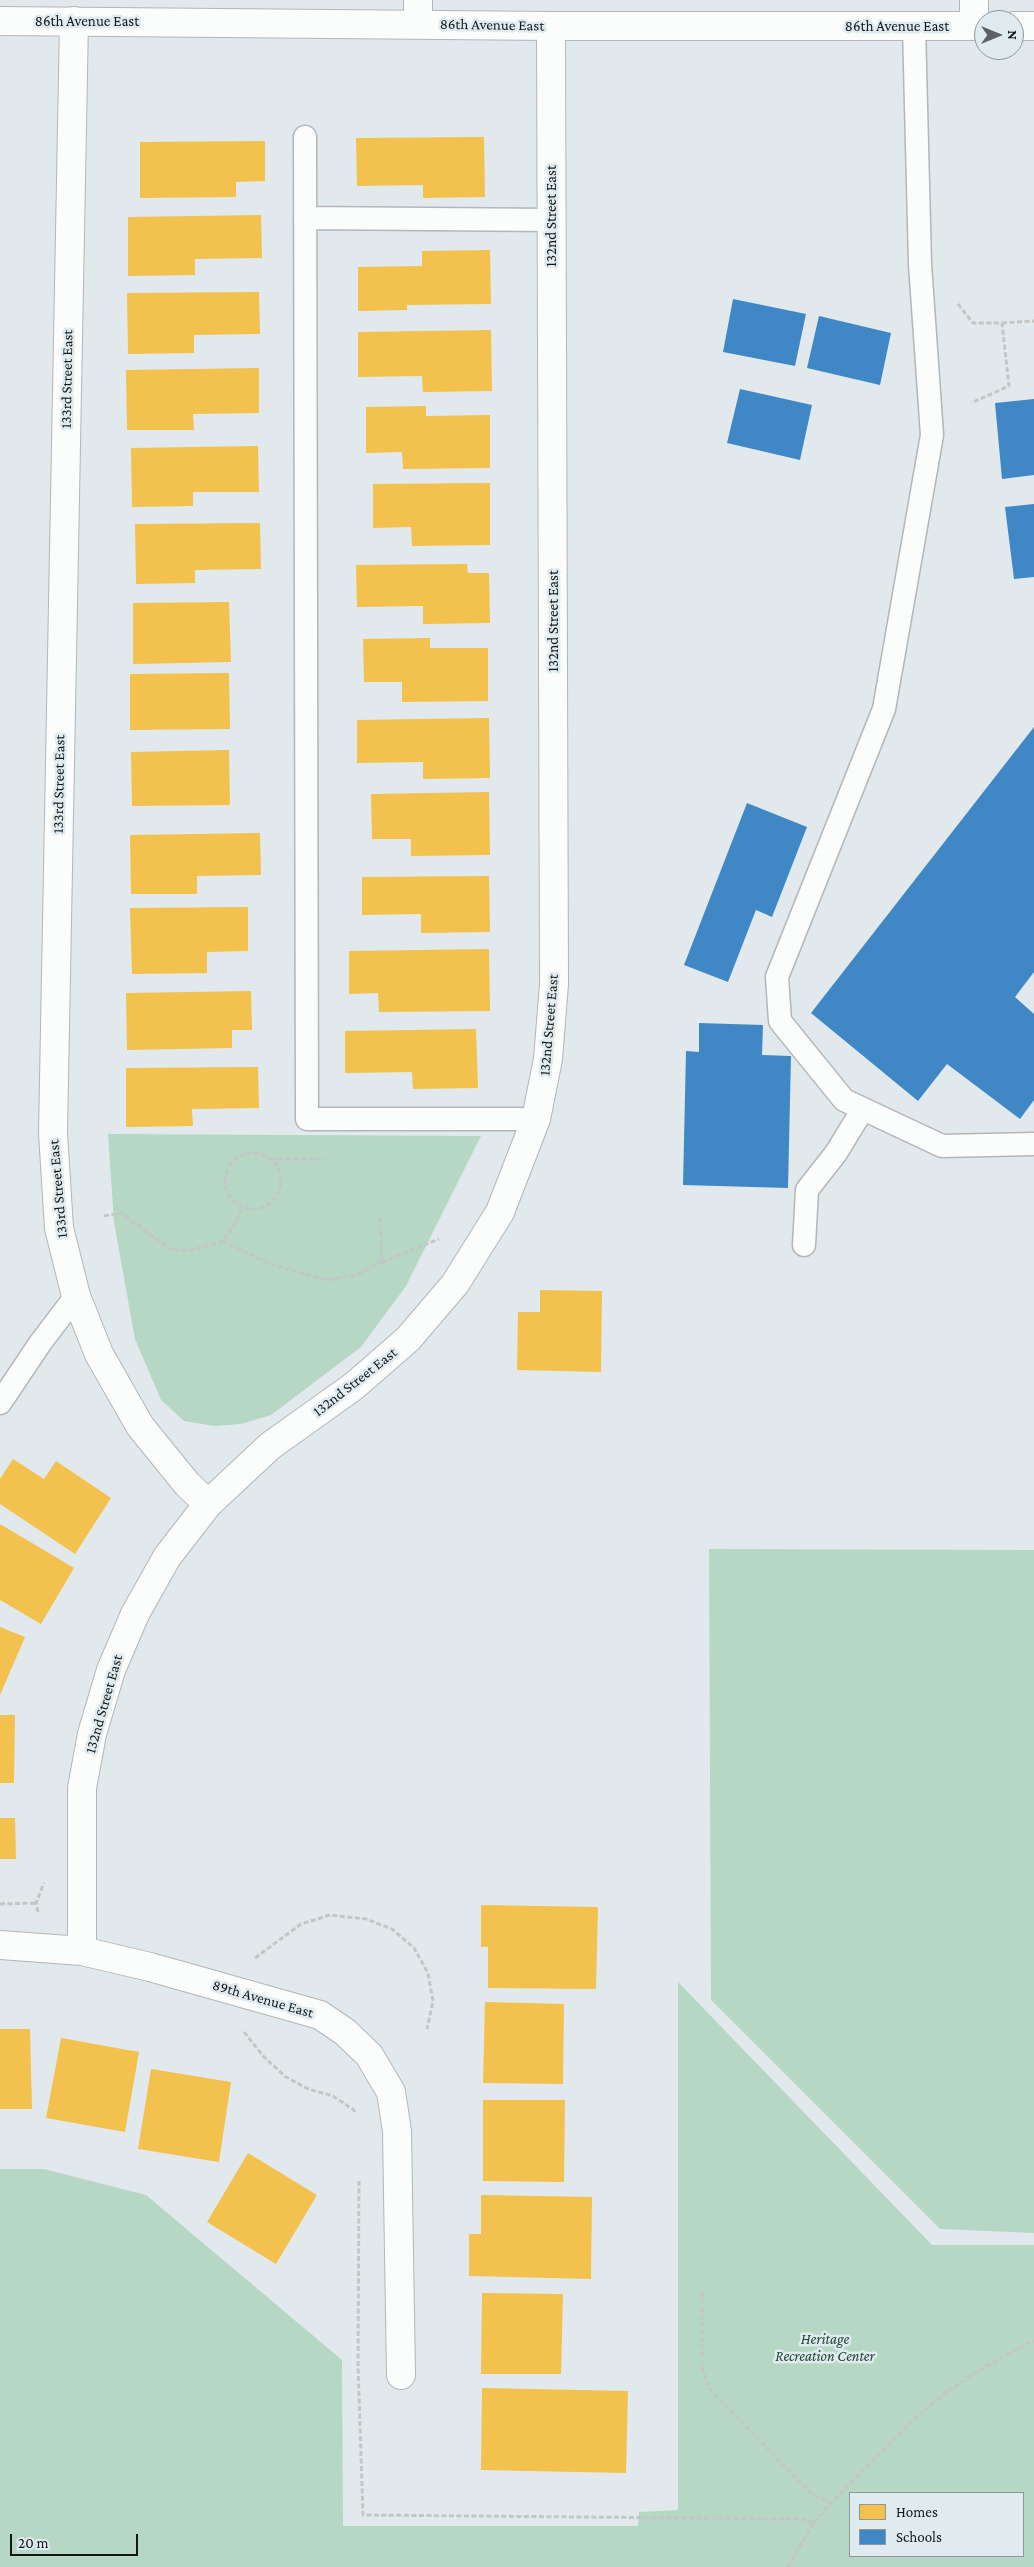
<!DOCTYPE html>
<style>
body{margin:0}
#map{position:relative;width:1034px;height:2567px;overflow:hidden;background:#e2e9ec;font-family:"Crimson Pro",serif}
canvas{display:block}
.legend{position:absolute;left:849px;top:2492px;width:175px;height:65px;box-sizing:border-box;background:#dfebef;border:1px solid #8e9799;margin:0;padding:6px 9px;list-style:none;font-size:15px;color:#141819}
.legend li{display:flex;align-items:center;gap:10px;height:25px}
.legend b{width:25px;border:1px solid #8e9799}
.north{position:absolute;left:974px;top:10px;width:50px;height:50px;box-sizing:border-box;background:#dfebef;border:1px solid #8e9799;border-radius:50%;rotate:90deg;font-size:14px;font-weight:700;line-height:20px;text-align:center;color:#141819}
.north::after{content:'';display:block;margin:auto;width:18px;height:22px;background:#5c6163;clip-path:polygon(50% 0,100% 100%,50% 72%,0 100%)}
.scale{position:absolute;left:10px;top:2534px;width:128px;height:22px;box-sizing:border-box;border:2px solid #141819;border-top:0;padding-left:6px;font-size:15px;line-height:18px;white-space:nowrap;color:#141819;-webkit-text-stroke:4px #dfebef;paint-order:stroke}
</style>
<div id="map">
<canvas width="1034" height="2567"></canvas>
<ul class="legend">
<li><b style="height:14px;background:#f2c14e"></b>Homes</li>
<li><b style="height:14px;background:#3f88c5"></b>Schools</li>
</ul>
<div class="north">N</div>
<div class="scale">20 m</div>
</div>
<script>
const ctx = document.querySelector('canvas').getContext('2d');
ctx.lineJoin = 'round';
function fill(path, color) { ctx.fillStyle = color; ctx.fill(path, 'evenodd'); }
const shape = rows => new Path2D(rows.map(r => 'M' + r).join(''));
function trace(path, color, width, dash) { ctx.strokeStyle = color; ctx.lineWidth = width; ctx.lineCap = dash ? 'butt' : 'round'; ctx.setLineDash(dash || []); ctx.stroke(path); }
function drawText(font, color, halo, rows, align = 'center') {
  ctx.font = font + ' "Crimson Pro",serif'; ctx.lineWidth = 5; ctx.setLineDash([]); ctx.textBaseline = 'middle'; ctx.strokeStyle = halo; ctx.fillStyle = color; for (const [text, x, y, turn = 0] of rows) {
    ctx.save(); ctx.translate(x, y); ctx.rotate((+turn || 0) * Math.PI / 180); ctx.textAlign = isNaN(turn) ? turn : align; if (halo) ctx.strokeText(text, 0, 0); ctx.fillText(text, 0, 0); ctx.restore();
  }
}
const green = shape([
 [108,1134,481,1136,406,1286,361,1347,271,1415,241,1424,214,1426,184,1421,161,1400,135,1339,114,1222],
 [709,1549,1034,1550,1034,2233,940,2229,711,2000],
 [678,1982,932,2245,1034,2245,1034,2567,0,2567,0,2169,44,2169,146,2195,342,2360,343,2526,638,2526,639,2512,678,2510],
 [850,2493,1023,2493,1023,2556,850,2556]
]);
const homes = shape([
 [484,137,485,197,423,198,423,185,357,186,356,138],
 [265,141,265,181,236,182,236,197,140,198,140,142],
 [261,215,262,258,195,259,195,275,128,276,128,217],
 [490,250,491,304,407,305,407,310,358,311,358,267,422,266,422,251],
 [259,292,260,334,194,335,194,353,128,354,127,293],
 [491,330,492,391,423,392,422,376,358,377,358,332],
 [259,368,259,413,193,414,194,430,127,430,126,370],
 [426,406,426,416,490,415,490,468,403,469,402,452,366,453,366,407],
 [258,446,259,492,193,492,193,506,132,507,131,448],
 [490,483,490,545,412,546,411,527,373,528,373,484],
 [260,523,261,569,195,570,195,583,136,584,135,524],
 [467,564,468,573,489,573,490,623,423,624,423,606,357,607,356,565],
 [229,602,231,662,133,664,133,603],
 [430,638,430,648,488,648,488,701,402,702,402,682,364,682,363,639],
 [229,673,230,729,130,730,130,674],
 [489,718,490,778,423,779,423,762,357,763,357,720],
 [229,750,230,805,132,806,131,752],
 [489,792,490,855,411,856,411,839,372,839,371,794],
 [260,833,261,875,197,876,197,894,131,894,130,835],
 [489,876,490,932,421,933,421,914,362,915,362,877],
 [248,907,248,951,207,952,207,973,132,974,130,908],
 [489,949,490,1011,379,1012,378,993,349,994,349,951],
 [251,991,252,1030,232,1030,232,1048,127,1050,126,993],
 [476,1029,478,1088,413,1089,412,1072,345,1073,345,1031],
 [258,1067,259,1108,192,1109,193,1126,126,1127,126,1068],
 [540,1290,602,1291,601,1372,517,1370,518,1312,540,1312],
 [13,1459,44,1479,56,1461,111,1498,75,1554,0,1504,0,1479],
 [0,1524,74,1568,41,1624,0,1600],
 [0,1627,25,1637,0,1695],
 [0,1715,15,1715,14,1783,0,1783],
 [0,1818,15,1818,16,1859,0,1859],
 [481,1905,598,1907,596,1989,488,1988,488,1947,481,1947],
 [485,2002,564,2004,563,2084,483,2083],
 [0,2029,30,2029,32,2109,0,2109],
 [61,2038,139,2052,125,2132,46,2118],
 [151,2069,231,2082,219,2162,138,2149],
 [483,2100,565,2100,564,2182,483,2181],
 [248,2153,317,2195,276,2264,207,2222],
 [481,2195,592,2197,591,2279,469,2276,469,2234,481,2234],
 [482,2293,563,2294,561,2374,481,2374],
 [482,2388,628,2391,626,2473,481,2470]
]);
const schools = shape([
 [733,299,806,314,795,366,723,352],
 [819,316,891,333,880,385,807,368],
 [740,389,812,405,800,460,727,443],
 [1034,399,1034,475,1002,479,995,403],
 [1034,504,1034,577,1014,579,1005,507],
 [1034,727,1034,972,1015,997,1034,1014,1034,1100,1020,1119,947,1064,918,1101,811,1013],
 [747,803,807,827,772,917,756,910,728,982,684,965],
 [699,1023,763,1025,762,1055,791,1056,788,1188,683,1185,686,1051,699,1052]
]);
const path = shape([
 [958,304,973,323,1002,323,1009,386,971,403],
 [1002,323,1034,321],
 '225 1181a28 28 0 1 1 56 0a28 28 0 1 1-56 0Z',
 [271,1159,325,1159],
 [104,1216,121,1213,170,1249,188,1251,223,1241,235,1224,242,1207],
 [223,1241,270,1264,327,1280,356,1275,382,1262,380,1217],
 [382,1262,439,1239],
 [0,1904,36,1903],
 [38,1912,36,1903,44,1883],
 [255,1958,301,1924,330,1915,366,1919,392,1929,414,1948,428,1973,433,2001,427,2029],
 [244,2032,264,2057,286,2077,308,2089,333,2096,354,2110,355,2113],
 [359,2181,358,2365,363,2515,802,2519,814,2523],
 [702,2292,702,2368,710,2390,812,2494,831,2503],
 [788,2567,814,2523,831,2503,907,2426,942,2395,985,2367,1034,2340]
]);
const lane = shape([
 [914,26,920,264,932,435,884,709,777,977,780,1021,844,1100,942,1146,1034,1144],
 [305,137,307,1119,536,1119],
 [305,218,551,220],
 [804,1245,807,1190,836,1153,863,1109],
 [0,1403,41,1342,76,1296]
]);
const street = shape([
 [418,0,418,23],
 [974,0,974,26],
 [74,21,53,1133,59,1228,76,1296,99,1354,140,1426,187,1484,208,1504],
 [0,1945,82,1951,150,1967,320,2015,345,2032,369,2055,391,2092,397,2131,401,2375],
 [82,1951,82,1788,92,1734,111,1670,135,1614,167,1557,208,1504,270,1446,354,1386,408,1339,455,1284,500,1212,536,1119,548,1059,554,984,551,26]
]);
const secondary = shape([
 [0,21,551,26,984,26],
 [1014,26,1034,26]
]);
const streetNames = [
 ["86th Avenue East",87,21],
 ["86th Avenue East",492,25,1],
 ["86th Avenue East",897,26],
 ["132nd Street East",551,216,-90],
 ["133rd Street East",67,379,-89],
 ["132nd Street East",553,621,-90],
 ["133rd Street East",59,784,-89],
 ["132nd Street East",549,1025,-85],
 ["133rd Street East",58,1189,-95],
 ["132nd Street East",355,1382,-38],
 ["132nd Street East",104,1704,-74],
 ["89th Avenue East",263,1999,16]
];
const parkNames = [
 ["Heritage",825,2339],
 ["Recreation Center",825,2356]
];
fill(green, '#b5d7c4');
fill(homes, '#f2c14e');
fill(schools, '#3f88c5');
trace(lane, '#b2b6b8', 25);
trace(street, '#b2b6b8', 30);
trace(secondary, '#b2b6b8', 30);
trace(path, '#c4c6c6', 3, [5, 2.5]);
trace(lane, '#fbfcfc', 22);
trace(street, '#fbfcfc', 28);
trace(secondary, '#fbfcfc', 28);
drawText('15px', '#141819', '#dfebef', streetNames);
drawText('italic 15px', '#1f462f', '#dfebef', parkNames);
</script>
